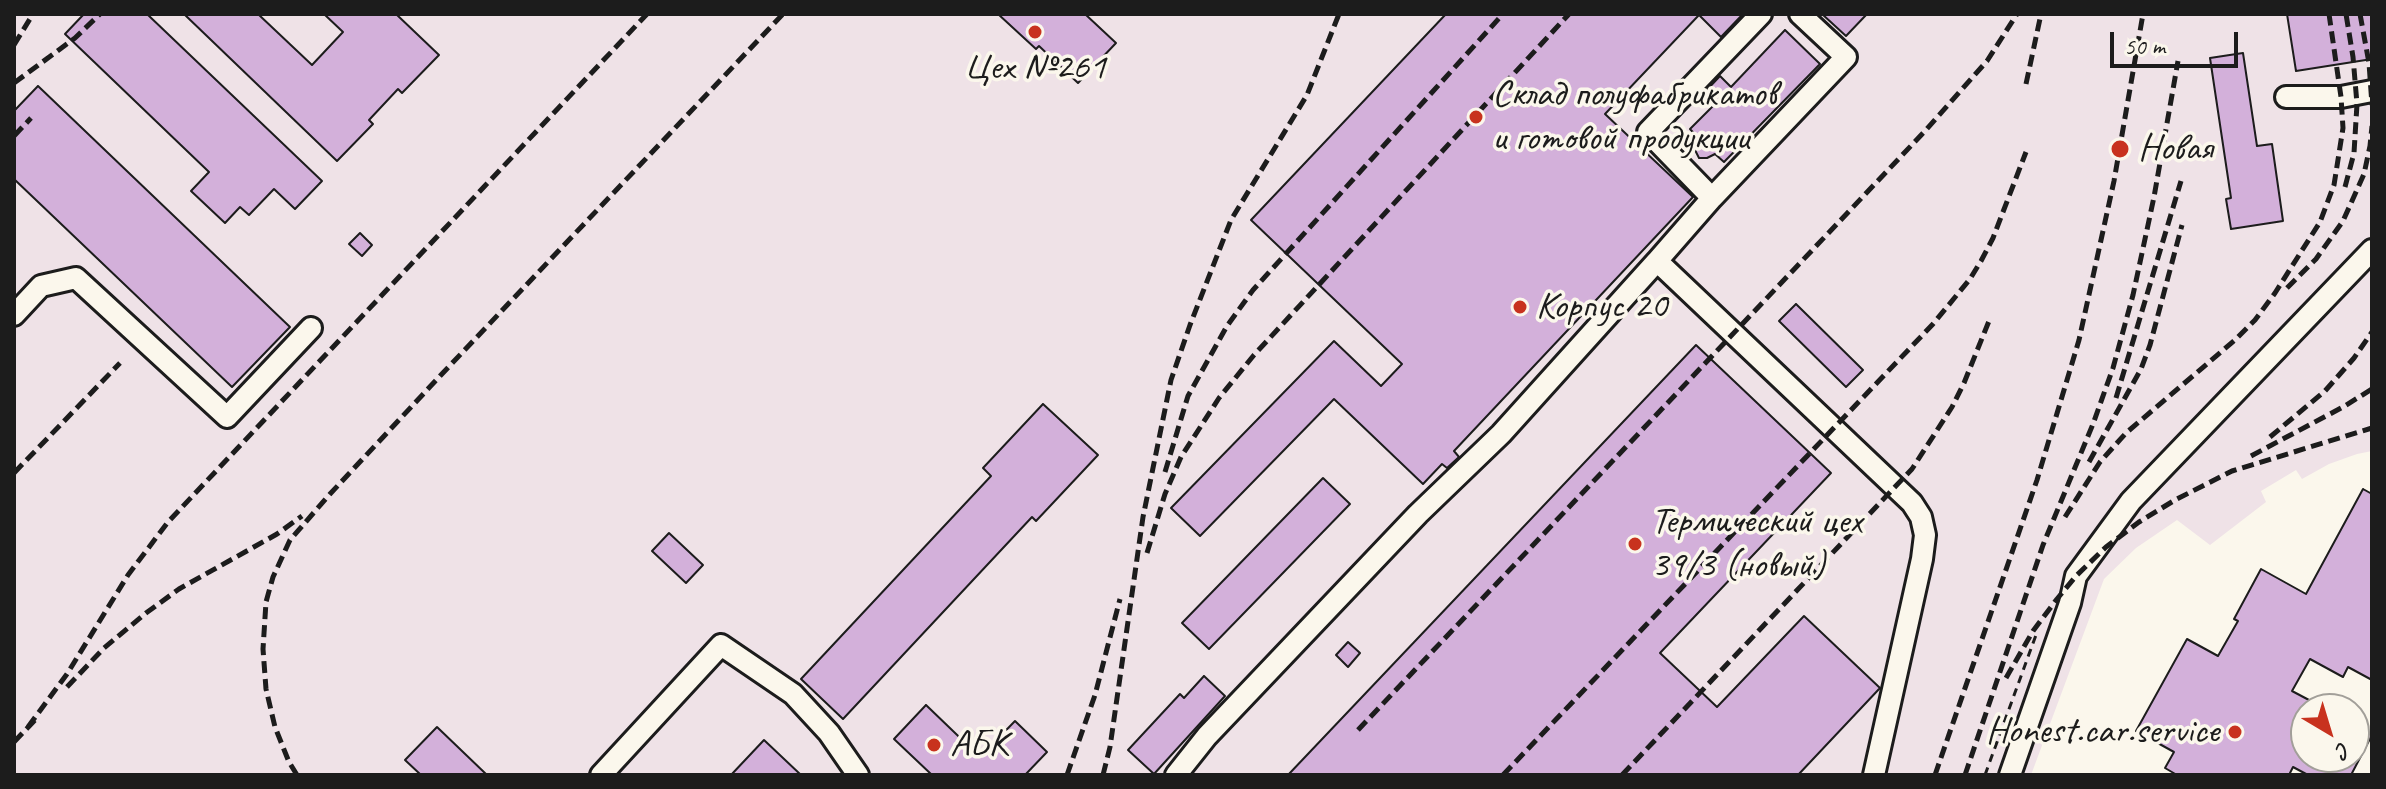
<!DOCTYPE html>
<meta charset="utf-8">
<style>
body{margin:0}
#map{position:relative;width:2386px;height:789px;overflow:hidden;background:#fbf7ec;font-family:Caveat,sans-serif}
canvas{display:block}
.frame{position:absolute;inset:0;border:16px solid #1c1c1c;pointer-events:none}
.north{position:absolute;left:2290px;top:693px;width:80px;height:80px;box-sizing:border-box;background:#fbf7ec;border:2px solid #a29f99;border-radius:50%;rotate:142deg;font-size:22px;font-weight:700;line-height:32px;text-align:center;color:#1c1c1c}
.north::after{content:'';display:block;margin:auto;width:28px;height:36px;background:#c8321e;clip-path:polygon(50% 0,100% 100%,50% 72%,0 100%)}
.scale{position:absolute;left:2110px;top:32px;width:128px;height:36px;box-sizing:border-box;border:4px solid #1c1c1c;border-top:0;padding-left:10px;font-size:24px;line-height:28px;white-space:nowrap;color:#1c1c1c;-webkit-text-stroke:6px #fbf7ec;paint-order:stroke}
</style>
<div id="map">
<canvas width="2386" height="789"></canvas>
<div class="frame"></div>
<div class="north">С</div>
<div class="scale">50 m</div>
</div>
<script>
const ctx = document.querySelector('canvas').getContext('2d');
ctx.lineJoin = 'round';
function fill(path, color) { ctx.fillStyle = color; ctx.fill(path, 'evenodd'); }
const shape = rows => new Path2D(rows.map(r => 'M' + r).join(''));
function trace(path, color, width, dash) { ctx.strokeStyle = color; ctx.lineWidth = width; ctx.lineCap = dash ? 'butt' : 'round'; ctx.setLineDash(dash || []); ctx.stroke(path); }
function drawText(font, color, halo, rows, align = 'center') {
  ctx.font = font + ' Caveat,sans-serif'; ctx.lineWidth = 7; ctx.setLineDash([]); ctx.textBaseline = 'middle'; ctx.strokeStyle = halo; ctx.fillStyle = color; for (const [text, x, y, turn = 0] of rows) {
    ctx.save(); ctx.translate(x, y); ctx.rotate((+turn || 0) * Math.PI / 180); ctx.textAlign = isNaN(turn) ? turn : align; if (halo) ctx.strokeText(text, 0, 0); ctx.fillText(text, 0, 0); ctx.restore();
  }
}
const built = shape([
 [14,14,2372,14,2372,451,2357,454,2329,464,2302,479,2296,470,2261,491,2266,502,2210,545,2177,520,2136,548,2104,579,2031,775,14,775]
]);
const building = shape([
 [84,14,147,14,322,181,295,209,274,189,249,215,240,207,225,223,191,191,209,172,65,34,84,14],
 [184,14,258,14,312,65,343,32,324,14,396,14,439,55,402,93,398,89,369,120,373,124,337,161,184,14],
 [998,14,1085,14,1116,43,1078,83,1039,46,1036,49,998,14],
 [1446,14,1743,14,1721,37,1699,15,1605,114,1693,197,1454,451,1459,457,1447,468,1442,464,1423,484,1334,399,1200,536,1171,508,1334,341,1381,386,1402,364,1251,220,1446,14],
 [1822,14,1867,14,1846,36,1822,14],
 [2287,14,2372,14,2372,59,2296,71,2287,14],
 [1785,30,1820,64,1724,162,1715,154,1707,158,1699,158,1695,150,1699,139,1690,129,1714,105,1703,94,1720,76,1731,87,1785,30],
 [2243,53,2257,146,2272,144,2283,221,2231,229,2226,199,2231,198,2210,58,2243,53],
 [38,86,290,327,232,387,14,179,14,111,38,86],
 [360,233,372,245,362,256,349,244,360,233],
 [1796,304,1863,370,1846,387,1779,321,1796,304],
 [1696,345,1831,473,1660,653,1717,707,1804,616,1880,688,1798,775,1288,775,1696,345],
 [1043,404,1098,455,1036,521,1032,517,843,719,801,679,991,476,983,468,1043,404],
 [1323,478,1350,504,1209,649,1182,623,1323,478],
 [2363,489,2372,494,2372,680,2348,667,2343,677,2310,659,2292,691,2326,709,2306,709,2306,757,2354,757,2354,725,2372,735,2351,775,2308,775,2293,767,2289,775,2177,775,2165,768,2174,752,2136,731,2187,639,2218,656,2238,621,2234,619,2261,569,2306,594,2363,489],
 [669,533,703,565,686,583,652,551,669,533],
 [1348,642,1360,653,1348,667,1336,655,1348,642],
 [1204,676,1225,696,1154,774,1128,750,1180,694,1184,698,1204,676],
 [926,705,980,757,1015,721,1047,752,1025,775,932,775,894,739,926,705],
 [437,727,487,775,421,775,405,760,437,727],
 [764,740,801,775,731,775,764,740]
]);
const path = shape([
 [1985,775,2036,635]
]);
const minor = shape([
 [2286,97,2341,97,2372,91],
 [1712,198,1648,132,1761,14],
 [1657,261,1712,198,1846,57,1800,14],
 [14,315,41,286,76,278,227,417,311,328],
 [601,775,721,645,793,694,829,733,858,775],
 [1176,775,1207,736,1418,514,1501,434,1657,261,1912,503,1921,517,1925,535,1922,559,1874,775],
 [2010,775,2070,603,2076,576,2131,501,2372,250]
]);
const rail = shape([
 [2360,14,2369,63,2372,105],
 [14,45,33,14],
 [14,83,75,38,100,14],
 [2026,84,2041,14],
 [14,136,31,118],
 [2345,187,2354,153,2357,104,2353,57,2346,14],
 [2287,288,2316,259,2343,221,2364,174,2370,146,2372,126],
 [2116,398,2181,181],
 [2270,437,2325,391,2354,358,2372,332],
 [2251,456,2343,407,2372,389],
 [2089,462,2141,369,2150,345,2182,225],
 [1165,472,1188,396,1227,326,1253,290,1503,14],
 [14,473,120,363],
 [2065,517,2100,462,2126,433,2235,340,2255,320,2275,293,2320,222,2334,185,2343,128,2341,97,2329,14],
 [1147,553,1165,494,1181,457,1219,398,1254,355,1569,14],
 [2006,678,2033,631,2057,599,2076,576,2106,547,2139,522,2175,500,2232,471,2372,428],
 [67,687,104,648,146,613,179,589,277,534,302,516],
 [28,727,67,674,128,575,168,522,647,14],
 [1358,730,1925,131,1987,61,2017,14],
 [14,742,36,719],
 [297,775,289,762,275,727,266,689,263,649,266,602,273,577,290,540,330,494,440,376,783,14],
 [1067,775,1095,695,1120,599],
 [1103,775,1110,747,1143,517,1171,380,1190,325,1231,220,1307,95,1339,14],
 [1503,775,1933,324,1970,279,1981,261,1993,238,2026,152],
 [1622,775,1912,469,1952,407,1964,383,1989,321],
 [1935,775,2037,480,2079,340,2114,181,2143,14],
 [1965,775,2043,545,2093,424,2113,368,2133,295,2154,197,2178,61]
]);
const markers = [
 [1035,32,8,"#c8321e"],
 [1476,117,8,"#c8321e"],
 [2120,149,10,"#c8321e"],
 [1520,307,8,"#c8321e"],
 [1635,544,8,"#c8321e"],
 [2235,732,8,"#c8321e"],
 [934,745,8,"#c8321e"]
];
const poiNames = [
 ["Цех №261",1035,68,"center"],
 ["Склад полуфабрикатов",1492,95],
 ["и готовой продукции",1492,139],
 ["Новая",2138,149],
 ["Корпус 20",1536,307],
 ["Термический цех",1651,522],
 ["39/3 (новый)",1651,566],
 ["Honest.car.service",2219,732,"right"],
 ["АБК",950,745]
];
fill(built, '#efe2e7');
fill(building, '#d3b0da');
trace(building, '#1c1c1c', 2);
trace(minor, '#1c1c1c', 26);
trace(path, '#1c1c1c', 3, [8, 6]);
trace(minor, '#fbf7ec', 20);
trace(rail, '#1c1c1c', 5, [12, 6]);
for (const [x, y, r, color] of markers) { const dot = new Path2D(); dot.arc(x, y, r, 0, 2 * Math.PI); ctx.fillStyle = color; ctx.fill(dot); trace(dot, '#fbf7ec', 3); }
drawText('38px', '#1c1c1c', '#fbf7ec', poiNames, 'left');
</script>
